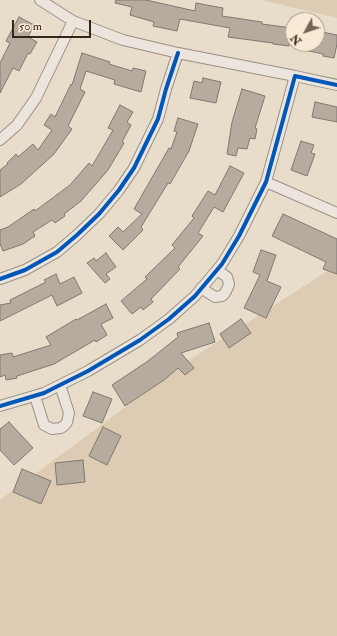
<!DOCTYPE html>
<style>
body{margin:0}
#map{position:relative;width:337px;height:636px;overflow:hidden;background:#e8dcca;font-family:"IM FELL Double Pica",serif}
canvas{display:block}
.north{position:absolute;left:285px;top:12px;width:40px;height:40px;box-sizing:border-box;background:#f8ead4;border:1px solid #aa9b89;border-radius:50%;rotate:230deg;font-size:11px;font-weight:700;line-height:16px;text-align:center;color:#352419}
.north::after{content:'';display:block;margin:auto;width:14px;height:18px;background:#746457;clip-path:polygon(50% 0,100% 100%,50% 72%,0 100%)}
.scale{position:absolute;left:12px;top:20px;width:79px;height:18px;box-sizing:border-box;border:2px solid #352419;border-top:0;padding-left:5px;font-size:12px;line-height:14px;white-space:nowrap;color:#352419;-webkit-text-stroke:3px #f8ead4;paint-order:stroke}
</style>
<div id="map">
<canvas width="337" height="636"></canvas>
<div class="north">N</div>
<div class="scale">50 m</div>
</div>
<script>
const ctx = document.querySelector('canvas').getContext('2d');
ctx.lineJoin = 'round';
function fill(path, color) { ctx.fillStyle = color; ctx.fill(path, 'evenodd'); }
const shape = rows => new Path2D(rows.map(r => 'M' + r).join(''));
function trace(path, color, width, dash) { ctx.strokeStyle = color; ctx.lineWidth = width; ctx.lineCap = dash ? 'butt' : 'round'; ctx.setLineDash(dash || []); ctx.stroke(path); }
const green = shape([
 [262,0,337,0,337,18],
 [337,265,337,636,0,636,0,500,189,360]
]);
const building = shape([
 [116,0,146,0,195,11,196,3,223,8,222,16,262,22,262,24,292,28,289,46,273,44,273,43,228,37,230,28,180,19,177,31,153,26,154,22,130,15,132,7,115,3,116,0],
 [19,17,34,25,28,37,37,42,30,54,28,53,19,71,13,68,0,93,0,63,10,43,6,41,19,17],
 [317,31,337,35,337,44,334,58,323,56,323,54,295,48,296,44,317,44,317,31],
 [82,53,110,62,109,64,132,71,133,68,146,71,141,92,114,84,115,80,86,71,80,89,85,92,68,126,72,129,54,154,21,184,0,197,0,170,8,164,7,163,16,154,18,157,33,144,38,150,52,130,44,125,51,114,55,117,71,84,72,85,82,53],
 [203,78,221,82,216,103,190,98,194,81,202,83,203,78],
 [242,89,265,96,255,128,257,129,255,139,250,138,247,149,238,148,236,156,227,154,232,122,242,89],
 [315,102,337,107,337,122,312,117,315,102],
 [120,105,133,112,127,122,131,125,122,142,124,143,108,170,81,201,64,214,65,216,55,223,52,220,33,232,35,236,23,244,3,251,0,244,0,230,8,227,34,209,35,211,70,185,89,163,92,166,113,130,108,128,120,105],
 [178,118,198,124,189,151,170,184,168,183,141,227,143,230,123,250,109,236,118,227,123,232,142,214,134,209,169,148,171,149,177,132,174,131,178,118],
 [301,141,314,145,311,153,315,154,307,176,291,170,301,141],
 [230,166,244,173,223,212,214,207,198,233,203,236,178,267,180,269,151,299,153,302,143,310,141,307,132,314,121,301,147,279,145,277,175,248,172,245,194,218,192,216,208,191,215,195,230,166],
 [283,214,337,239,337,274,323,269,326,262,272,236,283,214],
 [261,250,276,255,267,281,281,287,266,318,244,308,260,275,253,272,261,250],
 [106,253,116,267,106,274,110,279,105,283,87,263,94,258,96,261,106,253],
 [56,274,60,284,74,277,82,293,57,306,52,295,0,321,0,305,11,303,10,300,46,282,44,280,56,274],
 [106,304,113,318,101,324,107,335,96,342,95,340,54,364,17,376,17,378,6,380,5,375,0,377,0,355,12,353,13,357,51,345,46,337,76,319,77,320,106,304],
 [241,319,251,333,229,348,220,334,241,319],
 [209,323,215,342,181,353,194,368,185,375,178,368,164,380,125,406,112,385,148,361,178,337,177,333,209,323],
 [93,392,112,399,102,423,83,416,93,392],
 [9,422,33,448,14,465,0,450,0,429,9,422],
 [103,427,121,436,107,465,89,456,103,427],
 [83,460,85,482,57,485,55,463,83,460],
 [22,469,51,481,41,504,13,492,22,469]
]);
const minor = shape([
 [40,0,73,21,123,40,178,53,295,76],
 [0,140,17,125,36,98,73,21],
 [266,182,337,213],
 [0,279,25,270,57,252,77,235,99,214,119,190,134,168,158,119,166,89,178,53],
 [201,288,215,297,222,296,225,293,228,287,229,284,227,277,217,270],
 [35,396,44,425,52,429,61,428,65,425,67,422,69,413,60,385],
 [0,406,44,393,88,371,140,340,169,319,195,296,222,264,239,236,266,182,295,76,337,85]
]);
const cycleway = shape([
 [0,279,25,270,57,252,77,235,99,214,119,190,134,168,158,119,166,89,178,53],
 [0,406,44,393,88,371,140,340,169,319,195,296,222,264,239,236,266,182,295,76,337,85]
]);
fill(green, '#ddccb3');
fill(building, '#b5ac9f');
trace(building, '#81786e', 1);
trace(minor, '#9a9185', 12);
trace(minor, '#ebe5dd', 10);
trace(cycleway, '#0057b8', 4);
</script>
